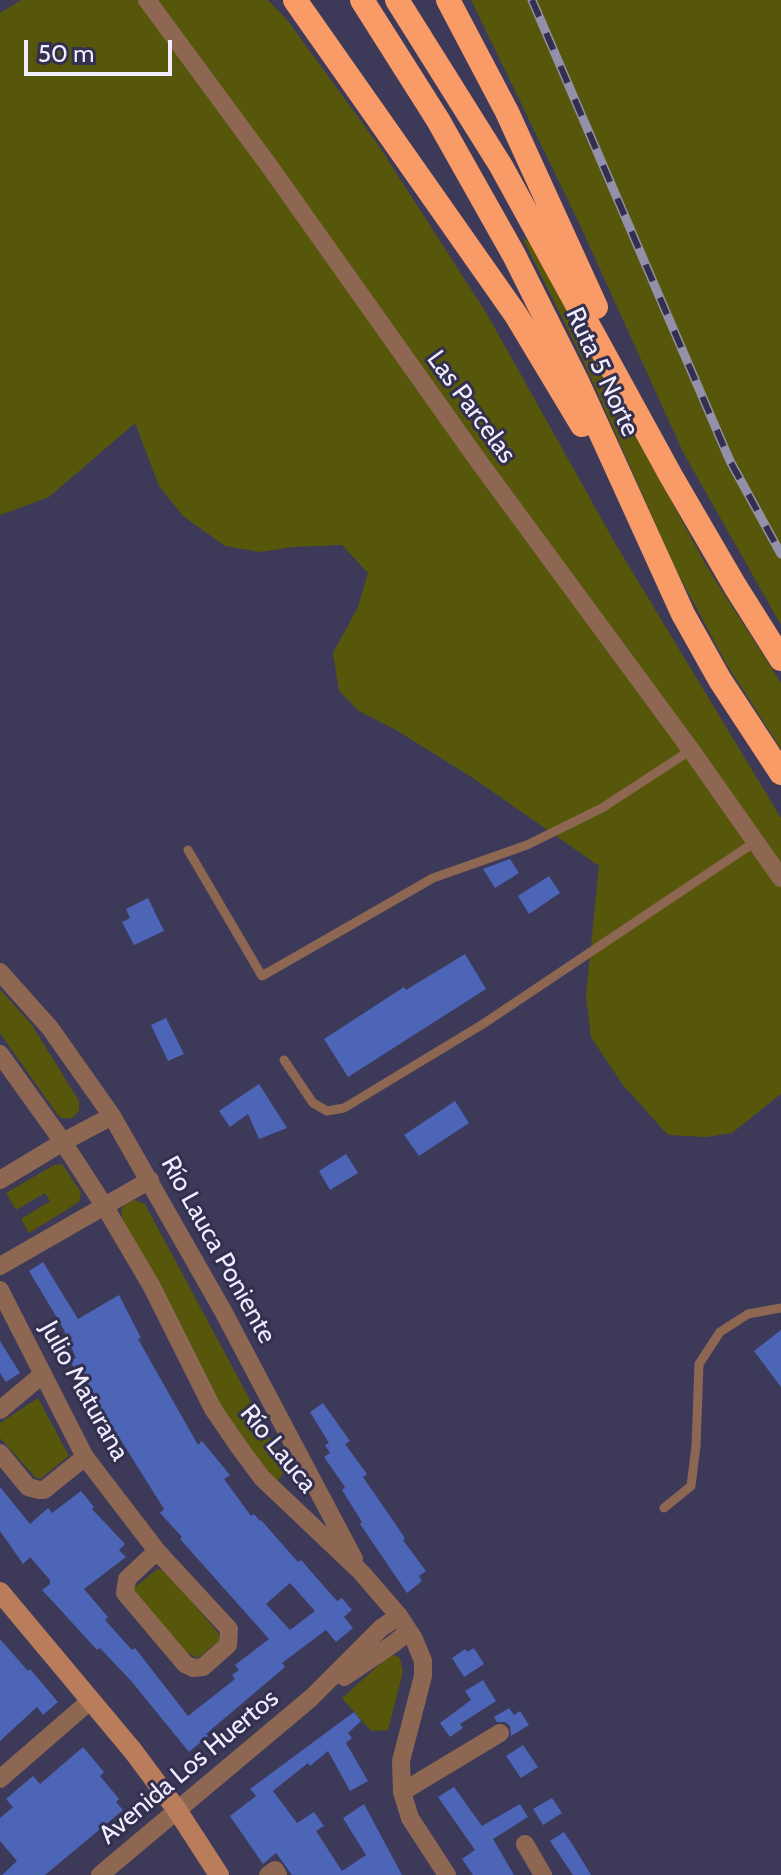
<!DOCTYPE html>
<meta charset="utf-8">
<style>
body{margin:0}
#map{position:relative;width:781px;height:1875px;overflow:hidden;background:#3d3959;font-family:Cabin,sans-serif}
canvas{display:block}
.scale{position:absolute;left:24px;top:40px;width:148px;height:36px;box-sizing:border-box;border:4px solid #efedfe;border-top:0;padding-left:10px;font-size:24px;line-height:28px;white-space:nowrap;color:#efedfe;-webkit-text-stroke:6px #332f4e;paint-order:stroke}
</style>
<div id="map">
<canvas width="781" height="1875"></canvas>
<div class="scale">50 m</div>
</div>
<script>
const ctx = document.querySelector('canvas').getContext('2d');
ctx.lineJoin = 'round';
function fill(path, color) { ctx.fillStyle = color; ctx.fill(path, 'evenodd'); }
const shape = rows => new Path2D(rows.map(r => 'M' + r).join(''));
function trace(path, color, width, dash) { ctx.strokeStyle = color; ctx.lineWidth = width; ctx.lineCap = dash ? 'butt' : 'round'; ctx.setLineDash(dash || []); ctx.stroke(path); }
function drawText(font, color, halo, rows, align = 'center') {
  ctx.font = font + ' Cabin,sans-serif'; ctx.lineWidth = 6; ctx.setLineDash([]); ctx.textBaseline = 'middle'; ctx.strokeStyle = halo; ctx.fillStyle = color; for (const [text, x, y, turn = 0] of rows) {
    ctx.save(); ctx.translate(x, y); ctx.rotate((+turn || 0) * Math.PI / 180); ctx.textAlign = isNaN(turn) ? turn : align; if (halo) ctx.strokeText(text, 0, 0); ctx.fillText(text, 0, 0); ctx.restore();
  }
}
const green = shape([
 [21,0,268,0,288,21,377,143,487,314,615,543,781,818,781,1094,732,1133,706,1137,668,1135,623,1085,591,1037,586,995,599,866,473,778,396,730,359,711,339,691,333,653,358,607,368,573,342,545,293,547,260,552,225,546,183,516,159,486,135,423,49,497,0,515,0,13],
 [471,0,781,0,781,625,683,452,579,223],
 [522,237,532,244,707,567,781,683,781,749,727,665,676,570,582,358],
 [0,989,32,1025,79,1101,79,1111,72,1118,61,1118,57,1114,0,1033],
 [62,1164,81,1192,79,1202,29,1233,21,1219,50,1201,45,1193,16,1210,6,1193,54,1165],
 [134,1200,145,1204,287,1469,275,1483,248,1450,202,1377,166,1297,123,1221,121,1210,124,1205],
 [38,1398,69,1456,40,1479,36,1478,0,1438,0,1423],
 [157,1569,166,1571,219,1634,219,1641,198,1658,187,1653,135,1594,134,1588],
 [395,1655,400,1658,403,1672,388,1730,371,1731,342,1698,388,1657]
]);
const building = shape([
 [510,859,519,873,495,888,483,869],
 [549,876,560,893,529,914,518,896],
 [148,898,164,931,134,945,122,922,130,918,126,909],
 [465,954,486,989,348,1077,324,1039,404,987,406,990],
 [166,1018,184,1054,168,1061,151,1025],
 [259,1084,287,1128,259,1139,248,1114,230,1127,219,1111],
 [455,1101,469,1123,419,1156,404,1135],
 [346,1154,358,1173,330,1190,319,1171],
 [43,1262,78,1319,119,1295,141,1338,138,1339,198,1445,202,1441,230,1475,224,1479,251,1516,254,1514,260,1521,261,1520,298,1562,301,1560,337,1601,342,1598,352,1610,344,1617,353,1628,336,1642,326,1630,282,1663,285,1667,206,1734,208,1736,189,1752,132,1682,100,1648,97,1650,56,1605,42,1590,50,1584,50,1580,30,1557,23,1564,0,1531,0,1487,30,1524,48,1508,52,1513,81,1491,94,1507,92,1509,125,1544,119,1550,126,1557,84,1589,108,1617,105,1620,132,1650,135,1648,188,1716,235,1679,232,1675,239,1670,235,1665,269,1639,180,1539,182,1537,160,1513,164,1509,112,1426,106,1430,85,1393,88,1391,70,1361,76,1358,63,1328,29,1271],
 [290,1583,315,1611,290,1630,266,1604],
 [781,1330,781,1387,754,1351],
 [0,1341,20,1373,6,1382,0,1373],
 [323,1403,350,1441,345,1444,367,1474,363,1477,405,1538,403,1540,426,1571,419,1576,422,1581,407,1593,360,1524,362,1522,342,1490,345,1487,324,1457,330,1453,325,1445,329,1443,310,1412],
 [0,1639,28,1671,30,1669,58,1702,43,1715,37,1707,0,1741],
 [474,1648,484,1664,464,1677,452,1658,465,1649,467,1652],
 [483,1680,496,1701,460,1724,463,1728,450,1737,440,1723,471,1700,465,1691],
 [509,1708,514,1715,520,1711,529,1725,511,1736,510,1726,505,1722,497,1722,494,1717],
 [354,1712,361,1721,348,1733,352,1738,346,1743,368,1781,350,1791,328,1751,310,1766,308,1763,273,1791,297,1823,314,1812,324,1826,316,1831,342,1871,366,1855,343,1818,364,1804,402,1875,292,1875,276,1853,263,1864,230,1816,256,1796,250,1789],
 [523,1745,538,1767,521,1778,506,1756],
 [83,1747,104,1772,100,1776,119,1799,116,1802,123,1810,45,1875,2,1875,17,1861,0,1841,0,1818,13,1807,6,1799,33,1776,40,1784],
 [454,1787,482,1826,520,1804,528,1817,493,1839,514,1875,473,1875,462,1859,475,1850,438,1797],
 [552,1798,562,1813,543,1825,533,1809],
 [564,1832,574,1847,591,1875,573,1875,550,1841]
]);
const lane = shape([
 [188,850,262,976,433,878,527,845,602,808,691,750],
 [284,1060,313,1103,327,1111,344,1108,483,1024,755,842],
 [664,1508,691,1486,696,1446,699,1364,720,1332,748,1314,781,1308]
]);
const street = shape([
 [147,0,270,167,477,459,691,750,781,878],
 [0,972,50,1028,112,1116,223,1311,354,1559],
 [0,1054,63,1142,105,1207,152,1287,213,1409,239,1447,262,1478,361,1572,399,1616,414,1639,423,1661,423,1676,401,1761,402,1792,410,1818,447,1875],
 [0,1180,63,1142,112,1116],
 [0,1266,150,1180],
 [0,1290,85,1457,157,1551,229,1629,228,1645,203,1667,193,1668,185,1664,125,1593,127,1579,157,1551],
 [0,1410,43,1374],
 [0,1453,28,1487,39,1490,44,1490,85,1457],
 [344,1677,393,1644,409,1631],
 [0,1779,91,1700],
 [402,1792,500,1733],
 [525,1844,543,1875],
 [100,1875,311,1698,381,1628,399,1616],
 [268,1875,275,1870,278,1875]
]);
const secondary = shape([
 [0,1592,133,1751,177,1810,219,1875]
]);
const highway = shape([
 [295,0,516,315,582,425],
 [362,0,438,120,514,255,577,381,683,614,720,680,781,773],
 [397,0,501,166,671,476,735,586,781,659],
 [448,0,507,112,596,307]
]);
const rail = shape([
 [532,0,730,461,781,554]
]);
const streetNames = [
 ["Ruta 5 Norte",602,372,65],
 ["Las Parcelas",471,407,54],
 ["Río Lauca Poniente",218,1250,61],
 ["Julio Maturana",84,1391,61],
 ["Río Lauca",278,1449,51],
 ["Avenida Los Huertos",189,1767,-40]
];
fill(green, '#57570c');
fill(building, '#4c65b7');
trace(lane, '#8e6752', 9);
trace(street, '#8e6752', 18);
trace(secondary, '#ba7d5b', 20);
trace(highway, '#f99b66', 24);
trace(rail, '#9390a9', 9);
trace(rail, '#332f4e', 6, [18]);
drawText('26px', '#efedfe', '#332f4e', streetNames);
</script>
